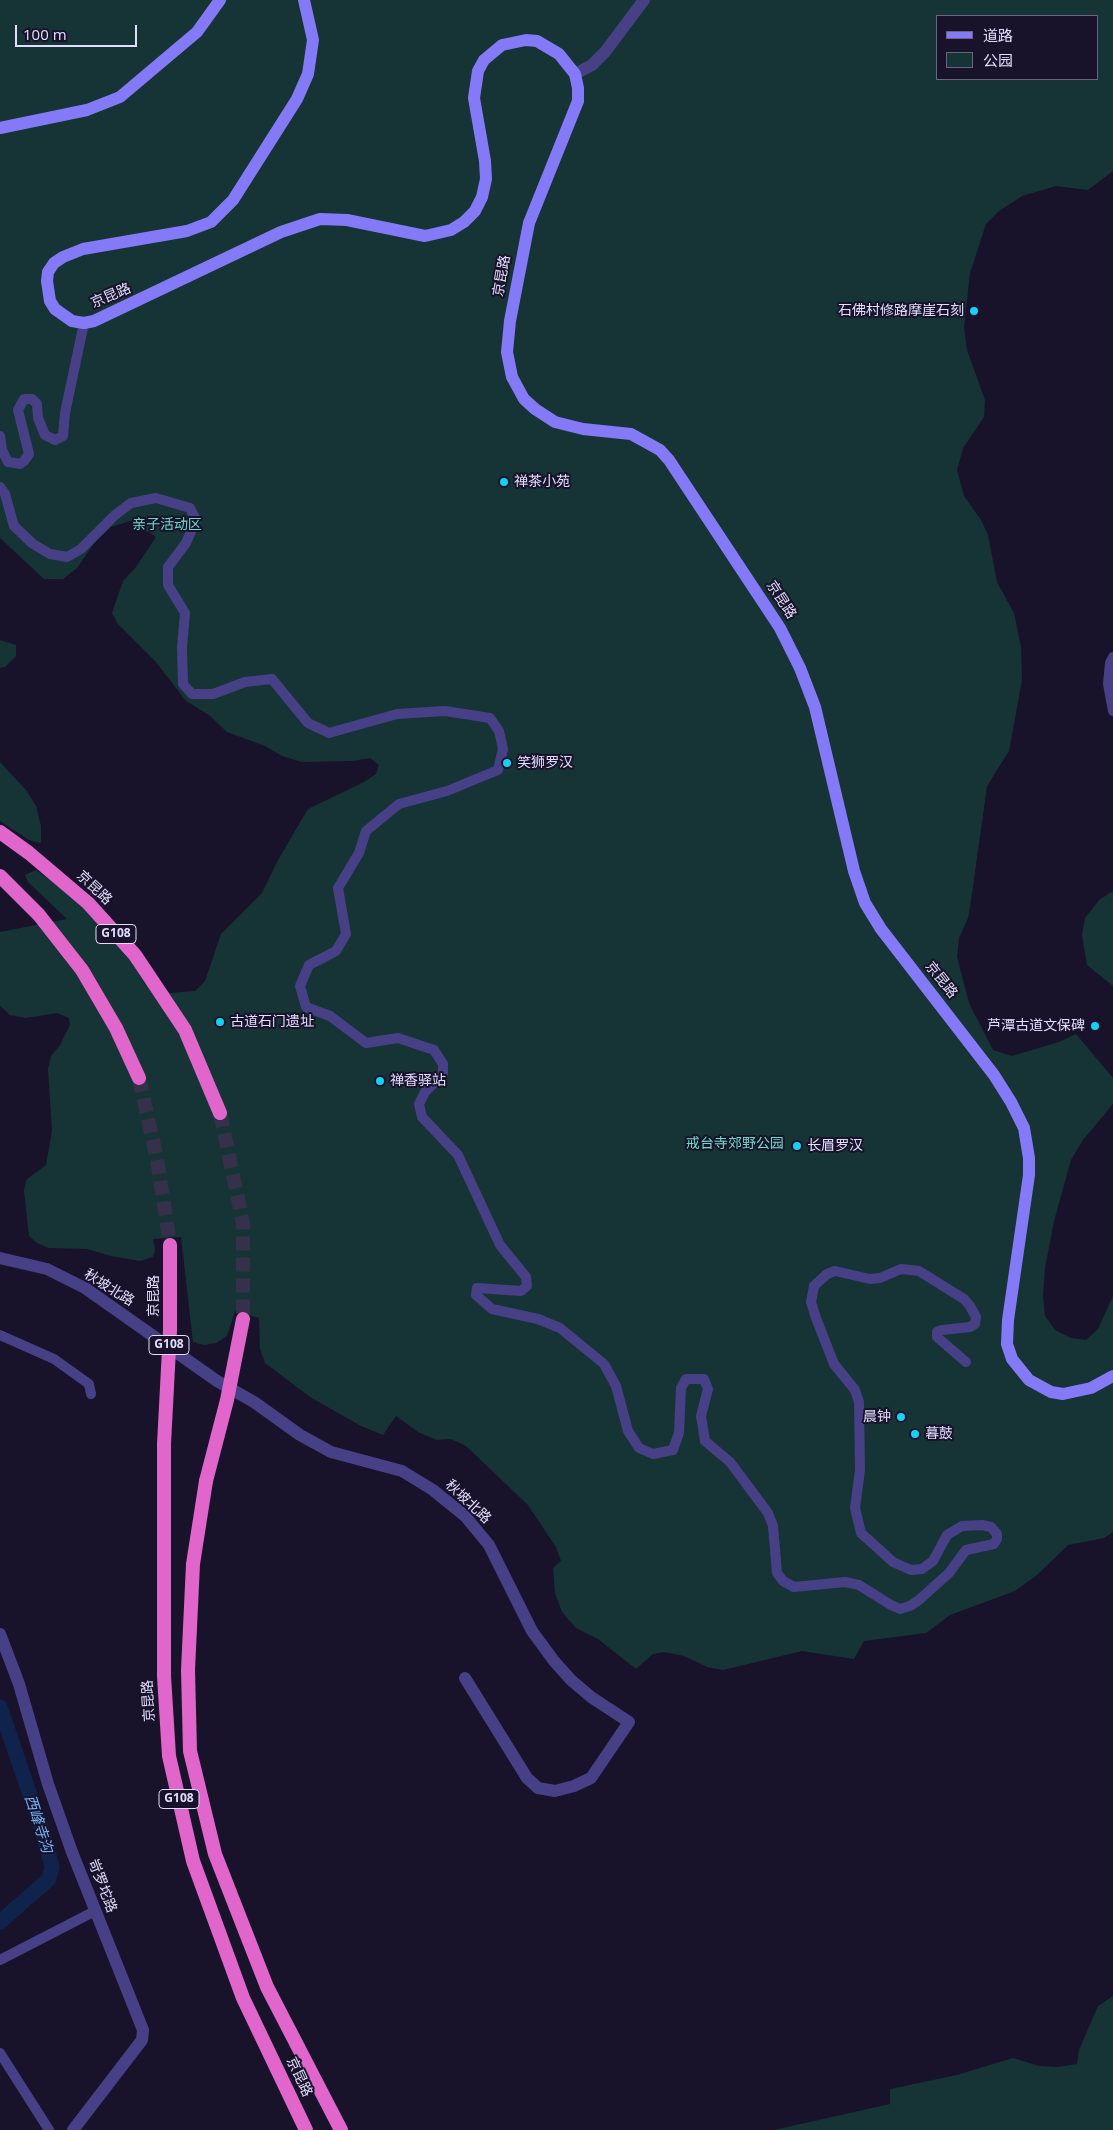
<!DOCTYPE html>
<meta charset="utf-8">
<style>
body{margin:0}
#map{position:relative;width:1113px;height:2130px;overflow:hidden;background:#18132b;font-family:"Open Sans","Noto Sans SC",sans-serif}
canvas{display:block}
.legend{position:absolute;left:936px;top:15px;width:162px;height:65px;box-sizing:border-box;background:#18132b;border:1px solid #69647f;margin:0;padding:6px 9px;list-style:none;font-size:15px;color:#e3defd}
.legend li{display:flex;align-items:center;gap:10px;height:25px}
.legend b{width:25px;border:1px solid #69647f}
.scale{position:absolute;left:15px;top:25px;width:122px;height:22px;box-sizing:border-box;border:2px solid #e3defd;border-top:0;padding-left:6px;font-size:15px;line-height:18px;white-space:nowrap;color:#e3defd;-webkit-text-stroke:4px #18132b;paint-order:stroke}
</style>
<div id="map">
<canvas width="1113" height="2130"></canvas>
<ul class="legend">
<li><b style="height:6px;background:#847af8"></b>道路</li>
<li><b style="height:14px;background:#163435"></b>公园</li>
</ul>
<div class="scale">100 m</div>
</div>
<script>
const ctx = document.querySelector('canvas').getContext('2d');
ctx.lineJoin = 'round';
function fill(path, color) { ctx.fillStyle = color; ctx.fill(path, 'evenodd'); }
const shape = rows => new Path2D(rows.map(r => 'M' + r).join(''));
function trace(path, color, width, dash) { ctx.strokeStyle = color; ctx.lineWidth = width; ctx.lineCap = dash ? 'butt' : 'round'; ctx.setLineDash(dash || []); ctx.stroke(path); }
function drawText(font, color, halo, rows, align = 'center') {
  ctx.font = font + ' "Open Sans","Noto Sans SC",sans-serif'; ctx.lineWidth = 4; ctx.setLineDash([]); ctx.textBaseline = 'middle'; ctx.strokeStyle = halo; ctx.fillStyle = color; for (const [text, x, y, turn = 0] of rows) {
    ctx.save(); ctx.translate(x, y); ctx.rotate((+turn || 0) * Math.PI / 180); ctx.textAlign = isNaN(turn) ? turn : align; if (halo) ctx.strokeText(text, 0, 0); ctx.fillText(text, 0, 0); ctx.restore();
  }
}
const green = shape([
 [0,0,1113,0,1113,171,1088,190,1056,186,1022,196,999,211,986,224,970,273,964,327,967,350,985,400,984,417,963,448,957,470,964,496,981,520,988,535,997,582,1014,613,1021,647,1022,680,1009,751,987,786,971,901,968,918,959,938,957,957,969,1003,993,1050,1012,1056,1059,1042,1076,1034,1113,1078,1113,1104,1083,1140,1071,1160,1054,1221,1045,1268,1043,1295,1045,1316,1055,1330,1071,1338,1086,1340,1098,1329,1113,1296,1113,1532,1104,1538,1068,1545,1037,1575,1015,1591,950,1615,926,1633,864,1641,854,1659,802,1651,723,1670,707,1667,684,1656,664,1652,653,1654,636,1669,598,1639,576,1628,562,1612,555,1593,553,1568,561,1561,556,1547,528,1505,466,1446,451,1439,437,1440,418,1432,396,1416,383,1435,361,1426,310,1397,265,1363,260,1349,259,1318,235,1311,227,1336,216,1343,204,1345,193,1342,181,1237,153,1239,155,1250,153,1257,140,1261,111,1256,87,1249,49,1248,37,1243,29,1236,24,1190,27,1179,46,1165,52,1131,48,1069,51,1056,60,1045,70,1025,69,1018,57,1013,26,1018,10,1015,0,1006,0,932,67,919,28,882,25,875,36,870,71,895,127,954,146,985,171,993,195,991,205,981,221,934,262,893,278,860,308,809,364,782,376,774,379,765,370,758,352,761,302,762,282,756,265,746,227,732,209,715,186,701,156,662,118,624,112,613,123,581,136,567,156,537,149,532,134,529,139,522,133,520,111,527,95,542,77,568,63,579,44,579,0,538],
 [937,16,1097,16,1097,79,937,79],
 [0,640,16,645,16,656,5,667,0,668],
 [0,762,26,790,36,806,41,826,41,843,29,840,0,821],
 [1113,891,1113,986,1087,965,1082,935,1085,918,1099,900],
 [1113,1996,1113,2130,774,2130,890,2104,890,2089,957,2075,1013,2058,1039,2066,1058,2067,1077,2064,1079,2050,1098,2006]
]);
const river = shape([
 [0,1707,43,1833,52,1867,49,1879,0,1922]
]);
const trunkTunnel = shape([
 [139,1078,157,1159,170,1245],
 [220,1113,243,1223,243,1319]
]);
const minor = shape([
 [0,436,2,450,8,462,20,464,24,461,29,454,18,410,24,399,32,399,37,404,38,418,45,435,55,440,63,436,65,413,84,323],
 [0,487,5,494,14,526,33,544,50,554,67,557,81,549,115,515,131,503,156,498,190,508,196,520,186,543,168,567,168,585,185,613,182,648,183,684,192,694,213,694,245,682,272,679,308,723,329,733,397,714,445,711,490,718,499,731,503,749,498,770,447,791,399,804,366,831,359,853,338,888,346,934,336,951,309,965,300,986,306,1007,330,1016,366,1043,398,1038,434,1050,443,1064,443,1074,425,1092,419,1104,422,1117,458,1155,500,1245,526,1277,527,1286,521,1291,477,1288,476,1295,492,1309,538,1319,560,1328,604,1364,616,1386,628,1431,639,1448,653,1454,673,1450,679,1433,681,1388,686,1379,704,1379,708,1389,701,1416,705,1441,730,1462,768,1513,773,1526,777,1573,783,1581,794,1587,845,1582,859,1585,891,1605,900,1609,910,1606,919,1600,949,1573,966,1550,994,1544,997,1539,997,1534,991,1527,982,1525,962,1526,947,1535,933,1561,922,1569,911,1570,893,1562,861,1533,855,1508,860,1470,859,1402,855,1390,834,1364,816,1318,811,1302,814,1286,827,1274,835,1271,870,1279,880,1278,901,1269,919,1271,964,1299,970,1306,976,1317,975,1324,970,1327,942,1330,937,1332,937,1337,966,1362],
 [1113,657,1110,663,1108,684,1113,711],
 [0,1335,54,1359,89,1384,91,1394],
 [0,1960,95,1911],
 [0,2053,49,2130]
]);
const tertiary = shape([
 [575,74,592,65,605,52,644,0],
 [0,1258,47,1269,85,1288,217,1381,254,1402,300,1435,331,1452,402,1471,433,1490,465,1516,489,1545,532,1631,554,1661,571,1680,591,1697,629,1722,591,1778,574,1786,555,1791,538,1788,527,1778,465,1678],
 [0,1634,19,1684,48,1784,72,1852,143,2030,142,2040,73,2130]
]);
const secondary = shape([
 [304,0,313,40,308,74,297,99,233,200,211,222,187,231,83,249,63,257,54,263,48,272,47,281,50,301,55,309,72,321,84,323,94,321,281,232,320,219,347,220,425,236,451,230,464,222,475,211,482,197,486,179,485,161,474,98,478,71,484,60,502,45,526,40,537,41,559,54,575,74,578,88,578,101,529,223,510,321,507,352,512,377,524,399,535,409,555,422,583,429,631,434,660,450,669,460,780,628,800,668,815,707,854,871,865,903,881,929,994,1075,1011,1102,1024,1128,1029,1158,1029,1175,1008,1320,1007,1344,1012,1359,1029,1380,1051,1392,1063,1394,1091,1388,1113,1376],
 [0,128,87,110,120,97,197,32,220,0]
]);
const trunk = shape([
 [0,832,29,853,88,903,135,955,185,1030,220,1113],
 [0,876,39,915,82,970,116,1028,139,1078],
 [164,1444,164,1676,169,1756,193,1861,243,1998,306,2130],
 [206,1481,193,1564,188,1670,190,1751,215,1854,267,1987,341,2130]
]);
const trunkBridge = shape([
 [164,1444,170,1330,170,1245],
 [206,1481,227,1400,243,1319]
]);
const markers = [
 [974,311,5,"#15d1f3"],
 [504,482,5,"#15d1f3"],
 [507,763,5,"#15d1f3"],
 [220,1022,5,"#15d1f3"],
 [1095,1026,5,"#15d1f3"],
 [380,1081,5,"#15d1f3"],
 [797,1146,5,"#15d1f3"],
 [901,1417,5,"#15d1f3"],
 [915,1434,5,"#15d1f3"]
];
const shields = [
 [116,934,40],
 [169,1345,40],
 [179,1799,40]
];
const shieldNames = [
 ["G108",116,934],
 ["G108",169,1345],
 ["G108",179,1799]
];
const streetNames = [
 ["京昆路",502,276,-80],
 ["京昆路",111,296,-23],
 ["京昆路",781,600,57],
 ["京昆路",94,888,43],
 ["京昆路",941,980,51],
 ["秋坡北路",109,1288,32],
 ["京昆路",154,1296,-90],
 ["秋坡北路",468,1502,43],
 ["京昆路",149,1701,-93],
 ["岢罗坨路",102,1886,69],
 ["京昆路",299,2077,65]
];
const poiNames = [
 ["石佛村修路摩崖石刻",964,311,"right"],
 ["禅茶小苑",514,482],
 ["笑狮罗汉",517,763],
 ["古道石门遗址",230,1022],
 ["芦潭古道文保碑",1085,1026,"right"],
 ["禅香驿站",390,1081],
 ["长眉罗汉",807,1146],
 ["晨钟",891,1417,"right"],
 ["暮鼓",925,1434]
];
const parkNames = [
 ["亲子活动区",167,525],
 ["戒台寺郊野公园",735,1144]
];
const waterNames = [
 ["西峰寺沟",38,1824,72]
];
fill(green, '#163435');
trace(river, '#10234c', 15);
trace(trunkTunnel, '#36314a', 14, [14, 7]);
trace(minor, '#474087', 10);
trace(tertiary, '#474087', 12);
trace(secondary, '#847af8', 12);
trace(trunk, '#e066cc', 14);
trace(trunkBridge, '#e066cc', 14);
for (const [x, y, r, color] of markers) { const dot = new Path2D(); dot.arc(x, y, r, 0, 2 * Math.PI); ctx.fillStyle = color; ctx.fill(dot); trace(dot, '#18132b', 2); }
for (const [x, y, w] of shields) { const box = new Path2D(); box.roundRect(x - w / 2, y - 9.5, w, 19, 4); ctx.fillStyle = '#18132b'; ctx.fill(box); trace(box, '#e3defd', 1); }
drawText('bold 12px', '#e3defd', null, shieldNames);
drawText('14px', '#e3defd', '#18132b', streetNames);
drawText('14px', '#e3defd', '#18132b', poiNames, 'left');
drawText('14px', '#6cdbc6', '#18132b', parkNames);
drawText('italic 15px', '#72b3f8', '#18132b', waterNames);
</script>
